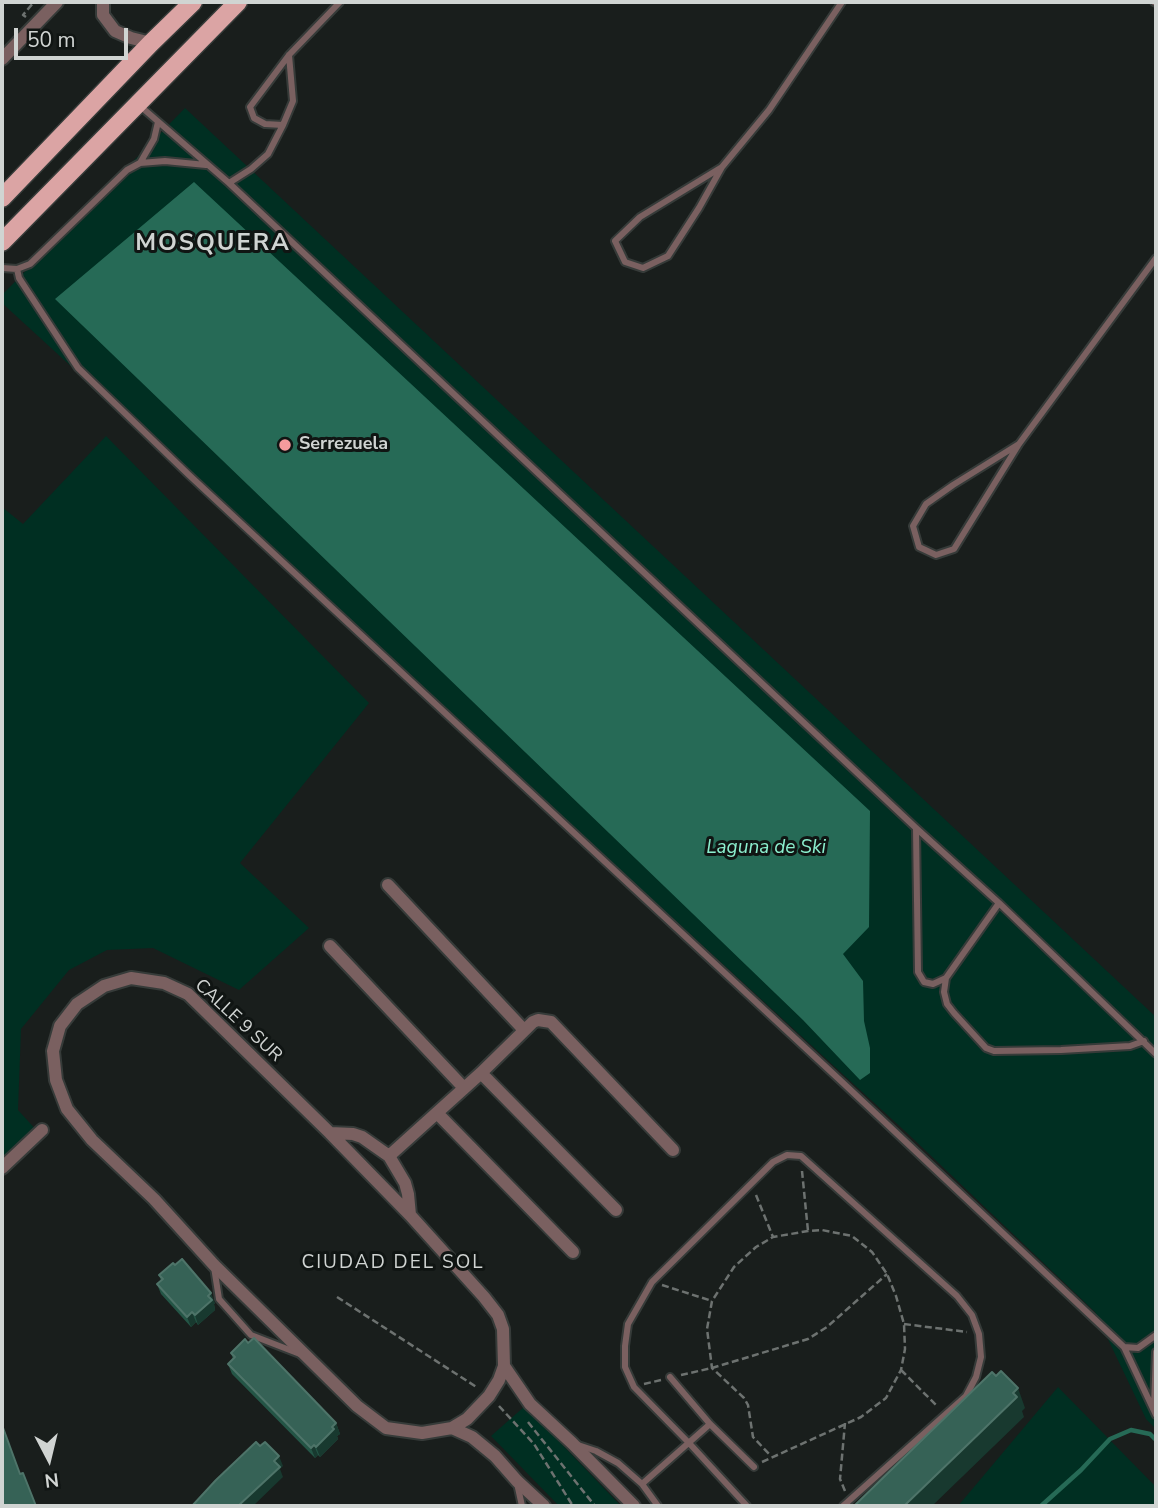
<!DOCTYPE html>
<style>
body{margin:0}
#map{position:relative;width:1158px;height:1508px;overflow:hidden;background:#191e1c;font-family:"Nunito Sans",sans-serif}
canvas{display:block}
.frame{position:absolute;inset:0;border:4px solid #d0d4d2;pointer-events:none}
.north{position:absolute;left:14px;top:1424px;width:70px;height:70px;-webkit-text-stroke:5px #101513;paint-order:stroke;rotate:173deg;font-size:19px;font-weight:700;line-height:28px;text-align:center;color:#d0d4d2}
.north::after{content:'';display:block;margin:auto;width:24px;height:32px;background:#d0d4d2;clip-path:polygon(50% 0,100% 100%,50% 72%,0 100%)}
.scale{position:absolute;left:14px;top:28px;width:114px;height:32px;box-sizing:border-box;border:4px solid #d0d4d2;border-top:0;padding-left:9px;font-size:21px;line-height:24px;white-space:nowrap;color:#d0d4d2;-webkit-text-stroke:5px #101513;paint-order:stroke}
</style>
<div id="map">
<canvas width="1158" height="1508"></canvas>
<div class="frame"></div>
<div class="north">N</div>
<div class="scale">50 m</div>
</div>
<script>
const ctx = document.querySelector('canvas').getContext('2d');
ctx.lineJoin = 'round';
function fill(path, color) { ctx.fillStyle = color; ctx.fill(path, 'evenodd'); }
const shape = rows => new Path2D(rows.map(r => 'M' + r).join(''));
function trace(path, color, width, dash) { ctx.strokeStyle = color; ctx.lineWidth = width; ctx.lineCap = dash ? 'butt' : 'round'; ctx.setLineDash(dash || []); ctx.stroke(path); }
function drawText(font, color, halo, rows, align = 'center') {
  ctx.font = font + ' "Nunito Sans",sans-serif'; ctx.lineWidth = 6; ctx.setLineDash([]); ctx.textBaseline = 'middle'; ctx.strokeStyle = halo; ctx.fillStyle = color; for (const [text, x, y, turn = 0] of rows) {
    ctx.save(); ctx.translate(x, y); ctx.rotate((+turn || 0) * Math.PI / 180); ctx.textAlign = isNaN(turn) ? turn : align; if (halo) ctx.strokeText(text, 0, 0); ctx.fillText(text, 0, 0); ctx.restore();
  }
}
const green = shape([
 [185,108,1156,1017,1156,1429,1146,1419,1095,1312,907,1133,2,303,2,295],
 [106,436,369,703,240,863,309,928,239,990,153,948,107,950,69,970,21,1029,18,1110,39,1133,2,1165,2,507,23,524],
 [1058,1387,1156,1487,1156,1506,958,1506],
 [525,1406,621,1506,559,1506,491,1436]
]);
const water = shape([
 [194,182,870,811,869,927,843,954,863,981,864,1021,870,1048,870,1073,860,1080,803,1020,55,299]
]);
const stream = shape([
 [1041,1506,1081,1470,1110,1439,1131,1430,1150,1434,1156,1440]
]);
const path = shape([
 [26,17,23,15,34,2],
 [802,1171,808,1231],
 [756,1195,773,1237],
 [662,1285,712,1301],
 [337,1297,478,1388],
 [904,1324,967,1332],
 [901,1370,938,1407],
 [681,1375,712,1368,808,1339,827,1327,887,1274],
 [644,1384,661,1380],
 [499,1406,534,1444,573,1506],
 [528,1422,595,1506],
 [762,1462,861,1417,886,1398,901,1370,905,1349,904,1324,896,1296,887,1274,872,1252,852,1236,822,1230,808,1231,773,1237,756,1247,734,1267,712,1301,707,1329,712,1368,744,1398,748,1405,753,1437,771,1456],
 [845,1491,840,1479,845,1423]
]);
const lane = shape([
 [1154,2,1156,3],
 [289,55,293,101,283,125,265,124,254,118,250,107,289,55,340,2],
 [139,105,229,183,916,828,999,903,1156,1054],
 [140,163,154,139,158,122],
 [722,167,640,217,615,241,625,262,643,268,668,256,699,208,722,167,769,110,842,2],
 [229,183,251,169,268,154,283,125],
 [2,268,17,269,30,264,127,170,140,163,165,161,206,165],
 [17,269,19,278,78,368,189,475,842,1082,1124,1347,1156,1415],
 [1019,444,953,485,926,504,913,526,919,547,936,555,954,549,1019,444,1156,258],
 [916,828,918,972,924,982,933,984,946,978],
 [999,903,946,978,944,992,947,1004,954,1013,986,1048,994,1051,1061,1050,1130,1046,1144,1041],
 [214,1267,219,1299,251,1335,300,1354],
 [1124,1347,1138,1348,1156,1335],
 [670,1377,710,1424,754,1467],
 [1154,1406,1156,1352],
 [578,1445,596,1451,618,1463,642,1484,658,1506],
 [517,1483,522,1506],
 [642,1484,710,1424],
 [747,1506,689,1443,634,1387,625,1367,625,1346,628,1324,652,1282,773,1162,787,1155,801,1156,957,1296,972,1315,979,1334,981,1357,976,1377,966,1396,843,1506]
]);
const street = shape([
 [103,2,103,15,115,31,131,38,151,43],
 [2,59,57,2],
 [388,885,524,1030],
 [330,946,464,1088],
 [481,1073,616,1210],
 [437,1113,573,1252],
 [330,1133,353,1134,362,1137,389,1156,405,1183,408,1194,410,1215],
 [389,1156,481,1073,533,1022,538,1020,551,1022,673,1150],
 [2,1168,42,1130],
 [452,1428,467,1419,489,1396,499,1380,504,1366],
 [544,1506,517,1481,495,1456,472,1437,452,1428,422,1433,386,1428,357,1406,214,1265,154,1199,92,1140,67,1109,56,1080,53,1051,60,1026,77,1004,104,986,131,978,164,983,188,994,330,1133,410,1215,484,1297,498,1315,503,1329,504,1366,530,1404,572,1443,634,1506]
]);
const primary = shape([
 [2,198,151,43,193,2],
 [2,242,238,2]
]);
const wall = shape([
 [159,1275,215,1303,214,1304,215,1310,198,1325,196,1322,191,1327,161,1294,157,1284,161,1281],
 [231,1353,336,1423,340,1434,337,1436,338,1439,320,1457,318,1455,315,1458,232,1374,228,1364,233,1359]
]);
const shadedWall = shape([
 [211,1293,215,1303,214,1304,215,1310,198,1325,195,1315],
 [192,1312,196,1322,191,1327,187,1317],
 [1018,1388,1025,1408,1022,1411,1024,1417,932,1506,904,1506],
 [336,1423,340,1434,337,1436,338,1439,320,1457,316,1447],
 [314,1445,318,1455,315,1458,311,1448],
 [279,1456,283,1466,280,1469,283,1477,253,1506,238,1506]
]);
const building = shape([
 [182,1259,211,1293,208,1296,212,1300,195,1315,192,1312,187,1317,157,1284,163,1279,159,1275,173,1263,175,1265,182,1259],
 [254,1338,336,1423,332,1427,334,1429,316,1447,314,1445,311,1448,228,1364,235,1357,231,1353,245,1339,248,1343,254,1338],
 [1001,1371,1018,1388,1013,1393,1017,1397,904,1506,854,1506,992,1372,996,1376,1001,1371],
 [2,1425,20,1474,23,1473,36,1506,2,1506,2,1425],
 [256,1442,260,1446,265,1442,279,1456,274,1461,280,1467,238,1506,192,1506,216,1480,256,1442]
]);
const markers = [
 [285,445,7,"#f59b9d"]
];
const poiNames = [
 ["Serrezuela",299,445]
];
const streetNames = [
 ["CALLE 9 SUR",238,1021,43]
];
const waterNames = [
 ["Laguna de Ski",766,848]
];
const neighbourhoodNames = [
 ["CIUDAD DEL SOL",393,1263]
];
const districtNames = [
 ["MOSQUERA",213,244]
];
fill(green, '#002f22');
fill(water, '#266a56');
trace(stream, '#266a56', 4.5);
trace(lane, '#363b39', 10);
trace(street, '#363b39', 16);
trace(primary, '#363b39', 21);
trace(path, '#6d7270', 2.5, [7, 3.5]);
trace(lane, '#7a6060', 6);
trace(street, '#7a6060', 12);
trace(primary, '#dba4a4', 18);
fill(wall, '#245546');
fill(shadedWall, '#18392f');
fill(building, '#366256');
trace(building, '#4e7469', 2);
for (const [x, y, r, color] of markers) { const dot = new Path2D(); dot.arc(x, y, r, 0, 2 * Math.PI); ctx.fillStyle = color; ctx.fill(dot); trace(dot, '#101513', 2.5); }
drawText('bold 18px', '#d0d4d2', '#101513', poiNames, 'left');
drawText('18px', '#d0d4d2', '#101513', streetNames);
drawText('italic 19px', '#8cf0cf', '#101513', waterNames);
ctx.letterSpacing = '2px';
drawText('19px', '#d0d4d2', '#101513', neighbourhoodNames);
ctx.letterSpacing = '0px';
ctx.letterSpacing = '2px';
drawText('bold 24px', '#d0d4d2', '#101513', districtNames);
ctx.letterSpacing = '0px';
</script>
